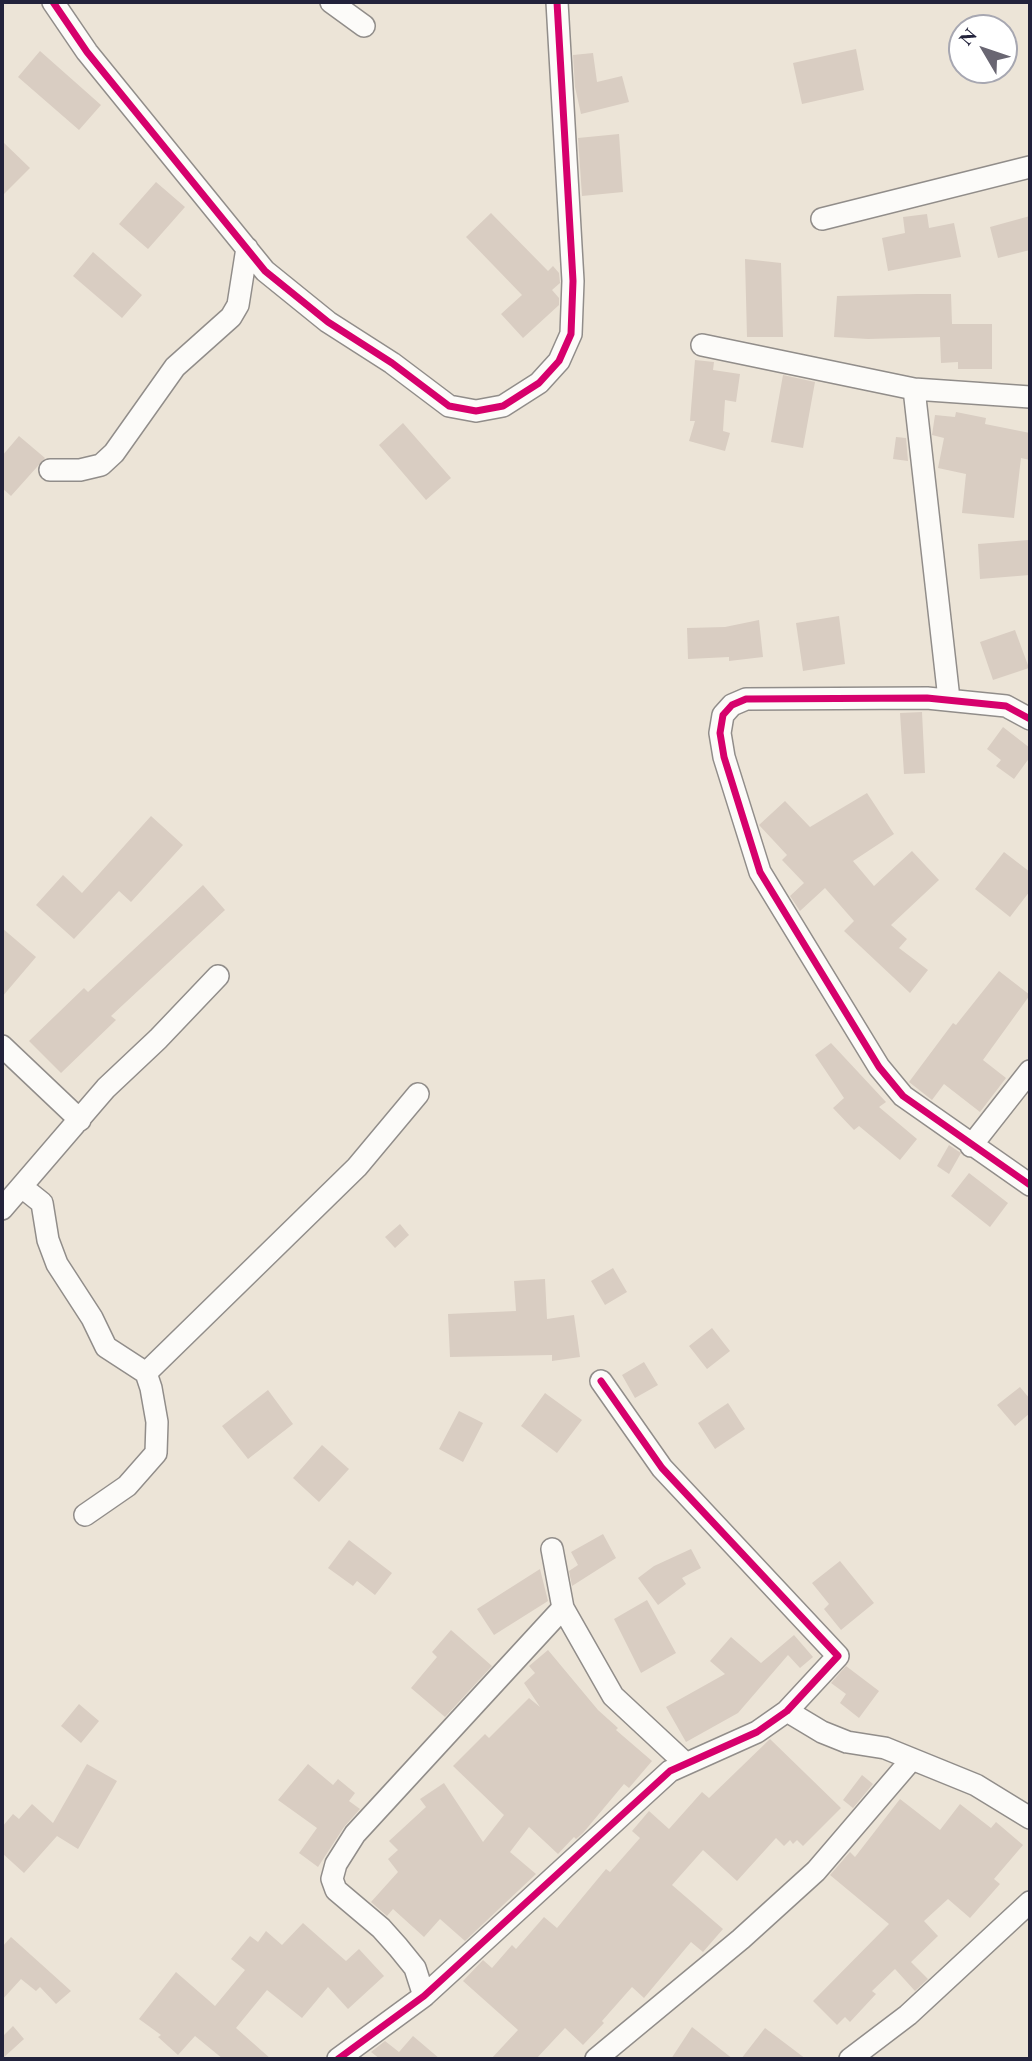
<!DOCTYPE html>
<style>
body{margin:0}
#map{position:relative;width:1032px;height:2061px;overflow:hidden;background:#ece4d7;font-family:"EB Garamond",serif}
canvas{display:block}
.frame{position:absolute;inset:0;border:4px solid #22223b;pointer-events:none}
.north{position:absolute;left:948px;top:14px;width:70px;height:70px;box-sizing:border-box;background:#fff;border:2px solid #a7a7b1;border-radius:50%;rotate:309deg;font-size:19px;font-weight:700;line-height:28px;text-align:center;color:#22223b}
.north::after{content:'';display:block;margin:auto;width:24px;height:32px;background:#696672;clip-path:polygon(50% 0,100% 100%,50% 72%,0 100%)}
</style>
<div id="map">
<canvas width="1032" height="2061"></canvas>
<div class="frame"></div>
<div class="north">N</div>
</div>
<script>
const ctx = document.querySelector('canvas').getContext('2d');
ctx.lineJoin = 'round';
function fill(path, color) { ctx.fillStyle = color; ctx.fill(path, 'evenodd'); }
const shape = rows => new Path2D(rows.map(r => 'M' + r).join(''));
function trace(path, color, width, dash) { ctx.strokeStyle = color; ctx.lineWidth = width; ctx.lineCap = dash ? 'butt' : 'round'; ctx.setLineDash(dash || []); ctx.stroke(path); }
const building = shape([
 [856,49,864,90,802,104,793,63],
 [40,51,101,105,79,130,18,77],
 [593,53,597,82,622,76,629,102,581,114,575,87,573,55],
 [619,134,623,192,582,196,578,138],
 [2,141,30,168,2,196],
 [156,182,185,207,148,249,119,224],
 [491,213,548,271,553,266,559,273,560,283,552,290,559,298,559,305,523,338,501,314,522,295,466,237],
 [927,214,929,228,954,223,961,257,888,271,882,238,905,233,903,217],
 [1030,216,1030,250,998,258,990,227],
 [93,252,142,295,122,318,73,276],
 [745,259,781,263,783,337,747,337],
 [917,294,951,294,952,324,992,324,992,369,958,369,958,362,941,363,940,337,868,339,834,337,837,296],
 [695,360,714,362,713,370,740,374,736,402,725,400,723,431,730,433,725,451,689,441,695,421,690,421],
 [783,375,815,382,803,448,771,442],
 [956,412,986,418,985,424,1030,433,1030,460,1021,458,1014,518,962,513,966,474,938,468,944,438,932,435,935,415,955,417],
 [403,423,451,478,426,500,379,445],
 [19,436,45,458,11,496,2,488,2,456],
 [896,437,906,438,908,461,893,459],
 [1029,540,1030,575,980,579,978,544],
 [839,616,845,664,803,671,796,623],
 [759,620,763,657,729,661,729,657,688,659,687,628,725,627],
 [1015,630,1029,668,993,680,980,642],
 [922,712,925,773,904,774,900,713],
 [1003,727,1030,748,1030,757,1014,779,996,766,1001,760,987,749],
 [867,793,894,834,853,861,874,886,912,851,939,880,891,925,907,939,899,948,928,970,910,993,844,931,854,921,825,888,800,911,790,896,804,883,782,860,787,855,759,825,785,801,810,827],
 [151,816,183,845,131,902,119,891,74,939,36,905,63,875,82,893],
 [1004,852,1030,872,1030,891,1010,917,975,889],
 [203,885,225,910,111,1016,116,1020,61,1073,29,1041,84,988,88,992],
 [2,928,36,957,2,997],
 [999,971,1030,995,983,1060,1006,1078,980,1112,944,1084,932,1100,909,1082,953,1023,956,1025],
 [831,1043,886,1102,879,1107,917,1139,900,1160,859,1126,854,1130,833,1108,844,1098,815,1055],
 [949,1145,961,1153,949,1174,937,1166],
 [969,1173,1008,1203,990,1227,951,1196],
 [400,1224,409,1235,395,1248,385,1237],
 [613,1268,627,1292,605,1305,591,1281],
 [545,1279,547,1319,574,1315,580,1357,552,1361,552,1355,450,1357,448,1314,516,1311,514,1281],
 [712,1328,730,1351,707,1369,689,1346],
 [644,1362,658,1385,635,1398,622,1375],
 [1020,1387,1030,1399,1030,1413,1015,1426,997,1405],
 [268,1390,293,1424,248,1459,222,1426],
 [545,1393,582,1420,557,1453,521,1426],
 [728,1403,745,1429,715,1449,698,1423],
 [459,1411,483,1423,463,1462,439,1449],
 [322,1445,349,1469,319,1502,293,1478],
 [603,1534,616,1558,572,1586,569,1571,578,1565,571,1552],
 [349,1540,392,1573,375,1595,357,1581,353,1586,328,1568],
 [691,1549,701,1568,682,1578,686,1584,658,1605,638,1578,654,1566],
 [840,1561,874,1603,841,1630,824,1609,829,1604,812,1583],
 [540,1569,548,1601,494,1635,477,1609],
 [647,1600,676,1653,641,1673,614,1619],
 [451,1630,492,1666,445,1717,411,1688,437,1657,432,1652],
 [794,1635,813,1657,800,1668,788,1655,738,1713,686,1742,666,1707,725,1674,710,1661,731,1637,761,1663],
 [548,1650,598,1710,618,1728,616,1730,652,1761,629,1788,624,1784,583,1833,576,1839,574,1837,558,1854,529,1827,510,1852,536,1874,465,1941,440,1919,424,1937,393,1909,387,1916,371,1902,398,1872,388,1859,398,1850,389,1841,426,1807,420,1799,444,1783,483,1842,504,1815,453,1766,485,1734,489,1738,529,1698,540,1707,524,1683,535,1673,529,1666],
 [846,1666,879,1691,859,1718,840,1703,846,1694,831,1683],
 [79,1704,99,1721,81,1743,61,1726],
 [770,1739,841,1808,803,1846,797,1840,793,1844,790,1840,784,1846,776,1838,737,1881,703,1850,672,1885,723,1929,703,1952,691,1942,644,1998,632,1987,602,2021,604,2023,583,2045,565,2028,536,2059,491,2059,518,2030,463,1981,483,1960,492,1968,512,1945,516,1949,544,1917,557,1928,606,1869,610,1872,640,1838,632,1831,649,1811,669,1829,702,1792,709,1798],
 [87,1764,117,1781,78,1849,57,1836,24,1873,2,1853,2,1827,13,1814,19,1819,32,1804,53,1823],
 [308,1764,333,1785,338,1779,355,1793,349,1801,360,1809,344,1827,318,1867,299,1853,317,1828,278,1800],
 [862,1775,873,1784,853,1808,843,1800],
 [900,1799,940,1830,960,1804,991,1828,996,1822,1023,1845,994,1879,1000,1884,970,1918,948,1899,924,1921,938,1936,911,1962,928,1979,915,1991,895,1969,872,1991,876,1994,850,2022,845,2017,837,2025,813,2001,889,1924,830,1875,850,1852,855,1857],
 [303,1923,346,1961,359,1949,384,1976,348,2009,328,1987,302,2018,267,1990,236,2028,271,2059,223,2059,195,2036,178,2055,158,2037,161,2035,139,2019,176,1972,215,2006,245,1970,231,1959,250,1936,258,1942,266,1931,282,1945],
 [11,1937,71,1991,56,2004,40,1987,36,1991,21,1979,2,2000,2,1947],
 [13,2026,24,2039,2,2059,2,2037],
 [692,2027,733,2059,671,2059],
 [765,2028,806,2059,741,2059],
 [413,2036,440,2059,380,2059,371,2052,385,2041,399,2052]
]);
const minor = shape([
 [53,2,87,52,265,271,328,322,392,363,449,406,476,411,503,406,539,383,559,361,571,334,573,281,557,2],
 [331,2,364,26],
 [822,219,1030,167],
 [702,345,914,389,1030,397],
 [914,389,949,699],
 [50,470,80,470,101,465,114,453,175,367,231,317,238,305,247,248],
 [1030,719,1006,706,927,698,746,699,732,705,723,715,720,733,724,757,760,872,879,1067,903,1096,1030,1185],
 [2,1046,80,1120],
 [971,1146,1030,1071],
 [22,1187,42,1203,48,1240,57,1264,92,1318,106,1347,146,1373,151,1388,157,1422,156,1453,127,1486,85,1515],
 [2,1209,106,1088,158,1039,218,976],
 [146,1373,357,1167,418,1094],
 [552,1549,563,1608,613,1696,685,1763],
 [787,1711,822,1732,847,1742,885,1748,976,1785,1030,1818],
 [424,1996,415,1968,398,1947,381,1928,336,1890,332,1879,336,1864,355,1834,563,1608],
 [338,2059,424,1996,670,1771,757,1732,787,1711,838,1656,662,1468,601,1381],
 [596,2059,741,1939,816,1871,912,1759],
 [850,2059,908,2015,1030,1902]
]);
const cycleway = shape([
 [53,2,87,52,265,271,328,322,392,363,449,406,476,411,503,406,539,383,559,361,571,334,573,281,557,2],
 [1030,719,1006,706,927,698,746,699,732,705,723,715,720,733,724,757,760,872,879,1067,903,1096,1030,1185],
 [338,2059,424,1996,670,1771,757,1732,787,1711,838,1656,662,1468,601,1381]
]);
fill(building, '#d9cdc2');
trace(minor, '#918d8a', 24);
trace(minor, '#fcfbf9', 21);
trace(cycleway, '#d6006c', 7);
</script>
